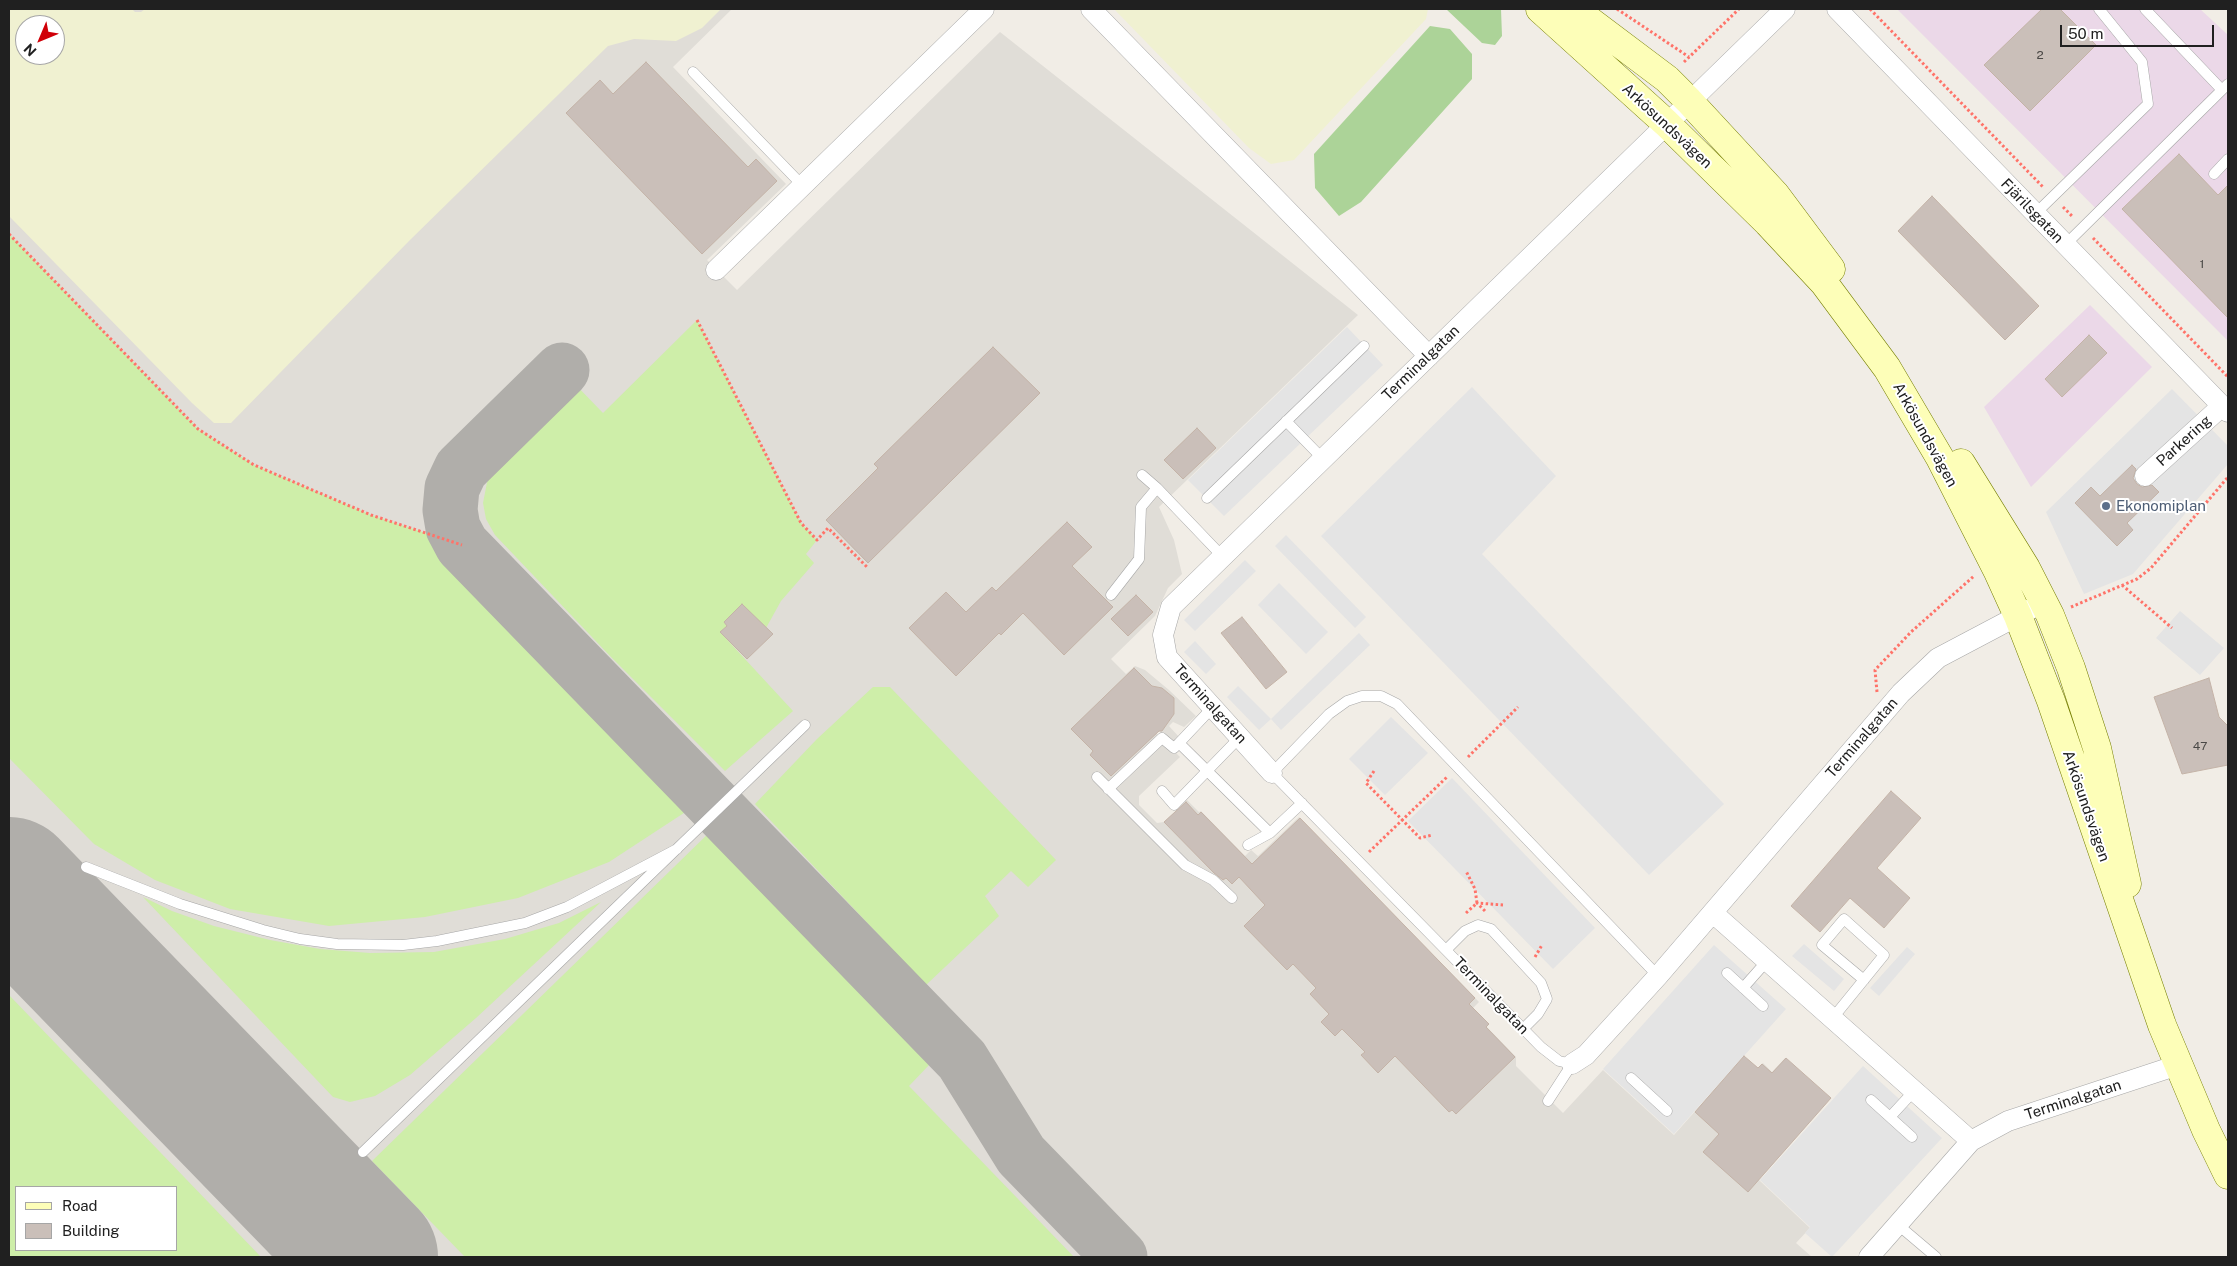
<!DOCTYPE html>
<meta charset="utf-8">
<style>
body{margin:0}
#map{position:relative;width:2237px;height:1266px;overflow:hidden;background:#f1ede6;font-family:"Public Sans",sans-serif}
canvas{display:block}
.frame{position:absolute;inset:0;border:10px solid #202020;pointer-events:none}
.legend{position:absolute;left:15px;top:1186px;width:162px;height:65px;box-sizing:border-box;background:#fff;border:1px solid #a6a6a6;margin:0;padding:6px 9px;list-style:none;font-size:15px;color:#202020}
.legend li{display:flex;align-items:center;gap:10px;height:25px}
.legend b{width:25px;border:1px solid #a6a6a6}
.north{position:absolute;left:15px;top:15px;width:50px;height:50px;box-sizing:border-box;background:#fff;border:1px solid #a6a6a6;border-radius:50%;rotate:225deg;font-size:14px;font-weight:700;line-height:20px;text-align:center;color:#202020}
.north::after{content:'';display:block;margin:auto;width:18px;height:22px;background:#d00008;clip-path:polygon(50% 0,100% 100%,50% 72%,0 100%)}
.scale{position:absolute;left:2060px;top:25px;width:154px;height:22px;box-sizing:border-box;border:2px solid #202020;border-top:0;padding-left:6px;font-size:15px;line-height:18px;white-space:nowrap;color:#202020;-webkit-text-stroke:4px #fff;paint-order:stroke}
</style>
<div id="map">
<canvas width="2237" height="1266"></canvas>
<div class="frame"></div>
<ul class="legend">
<li><b style="height:6px;background:#fdfeb8"></b>Road</li>
<li><b style="height:14px;background:#cabfb9"></b>Building</li>
</ul>
<div class="north">N</div>
<div class="scale">50 m</div>
</div>
<script>
const ctx = document.querySelector('canvas').getContext('2d');
ctx.lineJoin = 'round';
function fill(path, color) { ctx.fillStyle = color; ctx.fill(path, 'evenodd'); }
const shape = rows => new Path2D(rows.map(r => 'M' + r).join(''));
function trace(path, color, width, dash) { ctx.strokeStyle = color; ctx.lineWidth = width; ctx.lineCap = dash ? 'butt' : 'round'; ctx.setLineDash(dash || []); ctx.stroke(path); }
function drawText(font, color, halo, rows, align = 'center') {
  ctx.font = font + ' "Public Sans",sans-serif'; ctx.lineWidth = 4; ctx.setLineDash([]); ctx.textBaseline = 'middle'; ctx.strokeStyle = halo; ctx.fillStyle = color; for (const [text, x, y, turn = 0] of rows) {
    ctx.save(); ctx.translate(x, y); ctx.rotate((+turn || 0) * Math.PI / 180); ctx.textAlign = isNaN(turn) ? turn : align; if (halo) ctx.strokeText(text, 0, 0); ctx.fillText(text, 0, 0); ctx.restore();
  }
}
const industrial = shape([
 [1897,9,2200,9,2228,35,2228,341],
 [2090,305,2152,367,2031,487,1984,407]
]);
const airport = shape([
 [9,9,732,9,673,67,786,184,707,260,737,290,1000,32,1358,315,1159,507,1174,540,1182,574,1168,588,1155,616,1111,659,1126,674,1135,666,1145,670,1169,690,1196,716,1184,727,1173,722,1169,726,1180,738,1173,745,1156,728,1153,730,1180,757,1139,796,1139,805,1157,823,1164,822,1187,800,1199,812,1201,811,1245,856,1251,850,1258,856,1299,817,1479,1002,1473,1008,1489,1024,1487,1027,1516,1057,1516,1066,1563,1113,1603,1070,1674,1135,1744,1056,1758,1068,1763,1063,1772,1072,1785,1058,1831,1098,1759,1180,1810,1228,1796,1243,1812,1257,9,1257],
 [25,25,55,25,55,55,25,55],
 [16,1187,176,1187,176,1250,16,1250]
]);
const farmland = shape([
 [9,9,132,9,135,12,141,12,145,9,721,9,702,28,676,41,634,39,608,46,409,241,231,423,214,423,192,403,9,216],
 [25,25,55,25,55,55,25,55],
 [1114,9,1428,9,1426,19,1294,160,1271,164,1249,148]
]);
const grass = shape([
 [9,234,198,429,254,465,371,515,462,545,452,557,690,809,609,862,518,898,425,917,329,926,230,909,155,880,94,844,9,758],
 [697,320,801,523,817,540,806,554,814,563,781,601,766,628,742,604,724,622,727,626,720,632,793,711,725,771,611,657,495,535,486,519,483,503,490,467,498,452,571,380,603,413],
 [873,687,890,687,1056,860,1028,887,1011,871,985,896,999,916,926,985,755,804,817,739],
 [712,830,930,1059,930,1064,909,1086,1074,1257,465,1257,372,1161],
 [143,897,172,911,214,926,270,940,320,949,370,953,434,952,505,939,559,923,601,902,476,1018,410,1075,375,1096,350,1102,333,1097],
 [9,995,261,1257,9,1257],
 [176,1187,176,1250,16,1250,16,1187]
]);
const forest = shape([
 [1446,9,1501,9,1502,36,1495,45,1482,43],
 [1430,26,1450,29,1472,54,1472,79,1361,202,1339,216,1315,188,1314,154]
]);
const parking = shape([
 [1347,327,1383,365,1224,516,1188,480],
 [1472,387,1556,476,1482,554,1724,804,1649,875,1321,536],
 [2172,389,2228,446,2228,464,2133,574,2084,594,2046,512],
 [1286,535,1366,617,1355,628,1275,546],
 [1245,560,1256,571,1195,631,1184,620],
 [1279,583,1328,632,1306,654,1258,605],
 [2180,611,2224,648,2200,675,2156,638],
 [1359,633,1370,645,1281,730,1271,719,1259,730,1227,697,1238,686,1271,719],
 [1195,641,1216,664,1206,674,1184,652],
 [1391,717,1428,753,1385,795,1349,759],
 [1452,778,1595,928,1553,969,1408,821],
 [1804,944,1844,979,1834,991,1792,956],
 [1714,945,1786,1009,1674,1134,1603,1069],
 [1907,947,1915,954,1879,996,1870,988],
 [1863,1066,1942,1138,1832,1257,1805,1233,1810,1227,1760,1180]
]);
const taxiway = shape([
 [562,370,461,469,452,488,450,510,453,528,462,545,962,1060,1021,1155,1120,1257]
]);
const runway = shape([
 [9,886,369,1257]
]);
const building = shape([
 [2042,9,2060,9,2096,45,2030,111,1984,65,2042,9],
 [646,62,748,167,756,159,777,181,702,254,566,113,600,80,613,94,646,62],
 [2179,154,2218,195,2228,185,2228,318,2122,209,2179,154],
 [1932,196,2039,306,2005,340,1898,231,1932,196],
 [2089,335,2107,353,2062,397,2045,379,2089,335],
 [993,347,1040,393,868,563,826,520,878,468,874,464,993,347],
 [1197,428,1216,448,1183,479,1164,460,1197,428],
 [2132,465,2136,469,2133,478,2137,484,2142,487,2152,485,2159,492,2127,523,2133,530,2117,546,2075,503,2091,487,2100,496,2132,465],
 [1067,522,1092,547,1072,566,1113,607,1064,655,1023,613,1001,635,999,633,956,676,909,628,946,592,966,612,992,587,996,591,1067,522],
 [1136,595,1153,612,1128,636,1111,619,1136,595],
 [742,604,773,634,747,659,720,632,727,626,724,622,742,604],
 [1242,617,1287,672,1266,689,1221,633,1242,617],
 [1134,668,1152,686,1162,688,1174,698,1174,714,1162,731,1159,731,1111,776,1090,755,1093,751,1071,729,1134,668],
 [2209,678,2219,717,2228,726,2228,765,2182,774,2154,697,2209,678],
 [1891,791,1921,818,1877,868,1910,898,1884,928,1850,898,1820,932,1791,906,1891,791],
 [1186,802,1198,815,1201,812,1252,864,1300,818,1475,998,1469,1004,1489,1024,1486,1027,1515,1057,1456,1114,1452,1110,1449,1112,1395,1056,1378,1073,1361,1055,1365,1052,1342,1029,1335,1036,1321,1022,1329,1014,1310,994,1316,988,1293,964,1287,970,1244,926,1265,905,1239,877,1232,884,1226,878,1223,880,1214,873,1164,822,1186,802],
 [1744,1056,1758,1068,1762,1064,1772,1073,1786,1058,1831,1098,1748,1192,1703,1152,1719,1134,1695,1112,1744,1056]
]);
const path = shape([
 [1617,9,1689,57],
 [1870,9,2043,187],
 [1684,62,1739,9],
 [2063,207,2073,217],
 [9,234,198,429,254,465,371,515,462,545],
 [2093,238,2228,377],
 [697,320,801,523,817,540,828,528,868,568],
 [2122,585,2172,628],
 [2071,607,2137,579,2151,568,2228,477],
 [1877,692,1875,670,1911,632,1974,576],
 [1468,757,1518,707],
 [1374,771,1366,783,1420,838,1432,835],
 [1369,852,1447,777],
 [1485,911,1477,903,1503,905],
 [1466,913,1477,903,1475,889,1466,871],
 [1535,957,1542,945]
]);
const lane = shape([
 [2145,9,2222,90],
 [693,72,802,185],
 [2214,174,2228,159],
 [2035,214,2148,104,2142,62,2099,9],
 [2065,245,2228,84],
 [1286,421,1323,459],
 [1142,475,1157,488],
 [1207,498,1364,346],
 [1111,595,1139,559,1141,507,1157,488,1222,556],
 [1212,708,1179,743,1270,833],
 [1097,777,1185,865,1213,880,1232,898],
 [1108,789,1162,738,1174,748,1179,743],
 [1162,791,1174,805,1240,737],
 [1248,845,1270,833,1302,803],
 [86,867,180,904,263,930,300,939,337,944,403,945,437,941,525,923,567,907,677,849],
 [1446,950,1465,931,1478,925,1491,929,1541,983,1547,999,1538,1014,1523,1029],
 [1727,973,1763,1006],
 [1743,988,1766,962],
 [1832,1019,1884,955,1844,919,1822,945,1864,980],
 [1631,1078,1667,1111],
 [1871,1100,1912,1137],
 [1548,1101,1572,1064,1559,1061,1541,1047,1272,773,1329,714,1347,701,1362,696,1381,696,1397,704,1658,976],
 [1890,1117,1914,1091],
 [363,1152,805,725],
 [1897,1224,1936,1257]
]);
const street = shape([
 [1091,9,1429,356],
 [1837,9,2228,412],
 [716,270,984,9],
 [2145,476,2222,406],
 [1272,773,1167,657,1163,635,1171,607,1785,9],
 [1713,913,1971,1141],
 [1572,1064,1586,1055,1658,976,1901,693,1938,658,2044,602],
 [1869,1257,1971,1141,2008,1121,2178,1065]
]);
const secondary = shape([
 [1540,9,1666,123,1768,223,1824,283,1887,368,1940,458,1998,572,2018,616,2051,701,2162,1025,2206,1130,2228,1175],
 [1574,9,1667,79,1689,101,1775,194,1831,269],
 [1961,463,2026,568,2050,615,2071,668,2097,748,2127,884]
]);
const markers = [
 [2106,506,5,"#5c6f8a"]
];
const numberNames = [
 ["2",2040,55],
 ["1",2202,264],
 ["47",2200,746]
];
const streetNames = [
 ["Arkösundsvägen",1667,126,43],
 ["Fjärilsgatan",2032,211,46],
 ["Terminalgatan",1421,363,-44],
 ["Arkösundsvägen",1925,435,61],
 ["Parkering",2184,441,-42],
 ["Terminalgatan",1210,704,48],
 ["Terminalgatan",1862,738,-49],
 ["Arkösundsvägen",2086,806,71],
 ["Terminalgatan",1491,996,46],
 ["Terminalgatan",2073,1100,-18]
];
const serviceNames = [
 ["Ekonomiplan",2116,506]
];
fill(industrial, '#ebd8e8');
fill(airport, '#e0ddd7');
fill(farmland, '#f0f1d1');
fill(grass, '#ceeea9');
fill(forest, '#acd398');
fill(parking, '#e4e4e4');
trace(taxiway, '#b0aeaa', 55);
trace(runway, '#b0aeaa', 138);
fill(building, '#cabfb9');
trace(building, '#c4b3a7', 1);
trace(lane, '#a7a7a7', 11);
trace(street, '#a7a7a7', 21);
trace(secondary, '#757e00', 29);
trace(path, '#ff7369', 3, [2.5, 2.5]);
trace(lane, '#fff', 10);
trace(street, '#fff', 20);
trace(secondary, '#fdfeb8', 28);
for (const [x, y, r, color] of markers) { const dot = new Path2D(); dot.arc(x, y, r, 0, 2 * Math.PI); ctx.fillStyle = color; ctx.fill(dot); trace(dot, '#fff', 2); }
drawText('12px', '#4a4846', null, numberNames);
drawText('15px', '#202020', '#fff', streetNames);
drawText('15px', '#4e5e75', '#fff', serviceNames, 'left');
</script>
